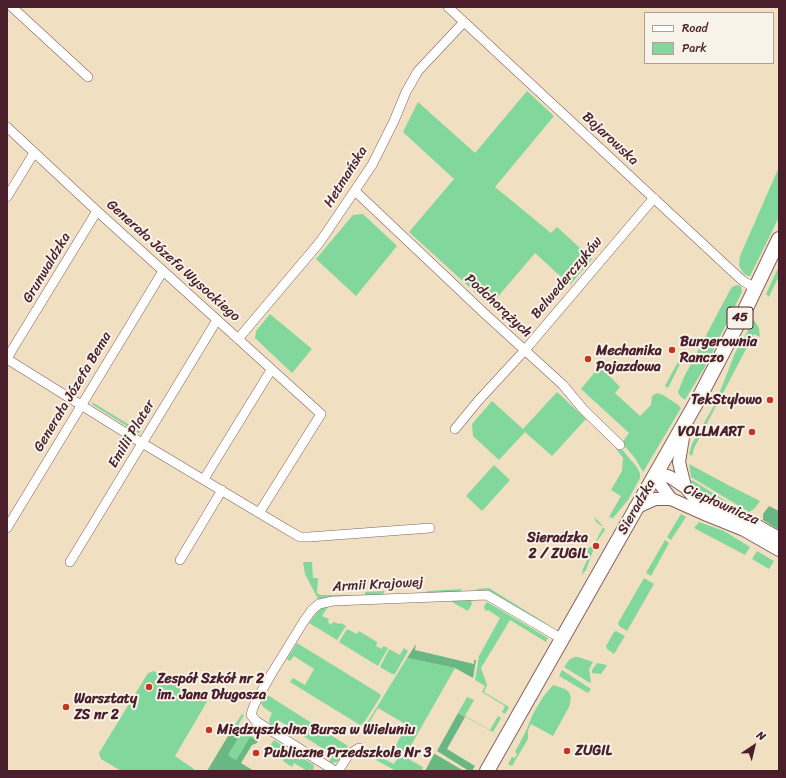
<!DOCTYPE html>
<meta charset="utf-8">
<style>
body{margin:0}
#map{position:relative;width:786px;height:778px;overflow:hidden;background:#f1dfc1;font-family:Sriracha,sans-serif}
canvas{display:block}
.frame{position:absolute;inset:0;border:8px solid #4a1f2b;pointer-events:none}
.legend{position:absolute;left:644px;top:12px;width:130px;height:52px;box-sizing:border-box;background:#f7f3e8;border:1px solid #b29e9c;margin:0;padding:5px 7px;list-style:none;font-size:12px;color:#4a1f2b}
.legend li{display:flex;align-items:center;gap:8px;height:20px}
.legend b{width:20px;border:1px solid #b29e9c}
.north{position:absolute;left:734px;top:726px;width:40px;height:40px;-webkit-text-stroke:3px #f7f3e8;paint-order:stroke;rotate:35deg;font-size:11px;font-weight:700;line-height:16px;text-align:center;color:#4a1f2b}
.north::after{content:'';display:block;margin:auto;width:14px;height:18px;background:#4a1f2b;clip-path:polygon(50% 0,100% 100%,50% 72%,0 100%)}
</style>
<div id="map">
<canvas width="786" height="778"></canvas>
<div class="frame"></div>
<ul class="legend">
<li><b style="height:5px;background:#fff"></b>Road</li>
<li><b style="height:11px;background:#82d89c"></b>Park</li>
</ul>
<div class="north">N</div>
</div>
<script>
const ctx = document.querySelector('canvas').getContext('2d');
ctx.lineJoin = 'round';
function fill(path, color) { ctx.fillStyle = color; ctx.fill(path, 'evenodd'); }
const shape = rows => new Path2D(rows.map(r => 'M' + r).join(''));
function trace(path, color, width, dash) { ctx.strokeStyle = color; ctx.lineWidth = width; ctx.lineCap = dash ? 'butt' : 'round'; ctx.setLineDash(dash || []); ctx.stroke(path); }
function drawText(font, color, halo, rows, align = 'center') {
  ctx.font = font + ' Sriracha,sans-serif'; ctx.lineWidth = 4; ctx.setLineDash([]); ctx.textBaseline = 'middle'; ctx.strokeStyle = halo; ctx.fillStyle = color; for (const [text, x, y, turn = 0] of rows) {
    ctx.save(); ctx.translate(x, y); ctx.rotate((+turn || 0) * Math.PI / 180); ctx.textAlign = isNaN(turn) ? turn : align; if (halo) ctx.strokeText(text, 0, 0); ctx.fillText(text, 0, 0); ctx.restore();
  }
}
const green = shape([
 [527,91,554,116,495,187,551,233,557,227,592,259,570,285,535,253,490,306,409,232,454,179,403,132,418,102,475,153],
 [779,167,779,217,750,276,748,276,744,274,739,266,740,256],
 [363,214,397,246,356,296,316,259,353,215],
 [779,266,779,276,769,297,766,294],
 [737,285,741,286,742,292,706,365,685,400,680,396,678,392,684,377,730,290,732,287],
 [270,314,312,349,292,373,255,338,256,331],
 [754,320,759,328,760,337,754,334,694,448,692,456,689,454,692,444,716,402,735,353],
 [680,358,682,360,668,388,665,386],
 [604,361,607,364,604,370,620,387,615,393,640,416,651,405,652,396,657,393,663,395,677,404,681,408,643,472,635,458,622,443,629,433,581,389],
 [557,392,586,419,552,456,525,432,499,460,473,436,472,424,492,401,523,429],
 [92,402,141,432,138,433,93,405],
 [619,446,636,466,640,473,640,478,628,500,613,518,609,517,621,496,611,490,622,471,623,458,616,449],
 [689,464,728,485,760,501,755,508,749,512,691,477],
 [494,465,510,480,482,511,466,496],
 [692,480,745,513,709,499,693,488,689,483],
 [681,514,686,517,671,540,667,537],
 [594,517,601,524,605,530,593,547,594,548,586,570,582,575,583,569,589,556,587,550,582,547,587,549,594,545,603,527,596,522],
 [699,522,724,531,750,547,745,555,694,528],
 [665,540,669,543,651,576,646,573],
 [757,551,774,561,769,569,752,559],
 [303,562,312,562,313,578,318,578,317,593,320,595,350,595,351,597,318,599,305,574],
 [644,578,654,584,627,631,619,626,618,623],
 [489,588,552,627,476,589],
 [462,589,460,592,427,593,427,591],
 [384,591,383,596,366,596,365,595,365,592],
 [454,598,469,598,471,601,472,604,468,611,452,602],
 [487,602,548,638,546,642,510,620,481,668,487,685,484,692,509,707,505,714,502,712,505,706,482,692,485,686,475,680,479,656,500,618,488,610,487,611,485,610,484,606],
 [329,605,322,616,329,619,328,622,331,625,333,622,340,624,341,623,346,626,337,640,309,623,319,610],
 [347,629,357,634,359,631,377,642,377,643,376,646,382,649,383,646,388,648,378,666,339,642],
 [616,631,625,636,614,654,607,649,606,646,614,632],
 [297,643,380,694,381,696,363,724,360,725,290,682,293,678,305,685,314,669,294,656,290,661,287,659],
 [404,648,408,651,395,674,392,674,380,667,389,649,400,655],
 [575,657,578,657,593,662,589,669,591,681,590,683,564,667,570,659],
 [407,658,455,668,406,754,395,747,407,725,378,708,367,726,364,728],
 [597,663,607,665,601,674,592,673,592,670],
 [562,670,591,689,588,693,559,676],
 [154,671,202,700,204,698,208,700,175,756,194,769,193,771,121,771,101,759,99,753,148,673],
 [553,685,565,689,569,692,571,698,569,707,553,736,531,724,528,730,528,739,512,766,508,764,512,757,515,758,517,754,515,752,526,731,533,714,543,697],
 [266,694,348,746,339,761,333,763,329,762,333,755,278,720,273,727,270,724,269,720,272,713,263,707,261,703],
 [467,697,474,700,465,716,490,730,498,716,501,718,493,732,458,713],
 [242,714,244,715,237,727,258,740,258,741,250,737,236,760,228,755,242,732,234,726],
 [274,740,314,765,313,771,307,771,294,763,292,767,283,761,284,759,269,747],
 [394,751,423,767,422,771,396,771,376,760,378,756,394,764,397,759,392,756]
]);
const forest = shape([
 [769,506,779,511,779,530,763,520,763,514],
 [416,644,415,650,474,664,474,660,476,660,473,678,455,668,407,658],
 [458,713,465,717,447,749,475,766,472,771,469,771,437,751],
 [234,726,242,732,228,755,236,760,250,737,258,741,257,743,252,745,241,763,254,771,207,771],
 [434,754,435,754,464,771,425,771]
]);
const street = shape([
 [12,7,88,77],
 [448,7,732,271,743,281,755,288],
 [7,127,97,211,321,414,259,513],
 [355,191,484,313,563,385,583,409,620,445],
 [7,197,34,153],
 [97,211,12,350,7,359,142,443,286,529,300,537,309,537,430,528],
 [238,339,320,242,372,165,394,121,406,92,418,71,464,22],
 [455,429,478,401,525,350,654,198],
 [204,479,271,370],
 [7,528,163,271],
 [180,560,222,490],
 [70,562,217,320],
 [335,771,256,721,251,715,253,708,257,699,272,673,304,621,312,610,319,604,333,601,487,595,562,639],
 [338,771,349,754,359,748]
]);
const secondary = shape([
 [655,474,664,475,670,477,685,487,692,495,705,504,717,509,738,515,779,538],
 [655,474,662,487,671,499],
 [685,487,679,462,685,425],
 [635,508,655,499,671,499,707,515,744,530,779,550]
]);
const primary = shape([
 [487,771,700,396,746,308,779,239]
]);
const markers = [
 [672,350,4,"#c8321e"],
 [588,359,4,"#c8321e"],
 [770,400,4,"#c8321e"],
 [752,432,4,"#c8321e"],
 [596,546,4,"#c8321e"],
 [149,687,4,"#c8321e"],
 [66,707,4,"#c8321e"],
 [209,730,4,"#c8321e"],
 [567,751,4,"#c8321e"],
 [256,753,4,"#c8321e"]
];
const shields = [
 [740,318,26]
];
const shieldNames = [
 ["45",740,318]
];
const streetNames = [
 ["Bojarowska",610,139,43],
 ["Hetmańska",346,177,-58],
 ["Generała Józefa Wysockiego",173,261,42],
 ["Grunwaldzka",47,268,-59],
 ["Belwederczyków",567,278,-50],
 ["Podchorążych",498,306,43],
 ["Generała Józefa Bema",73,392,-59],
 ["Emilii Plater",132,434,-59],
 ["Ciepłownicza",721,505,24],
 ["Sieradzka",637,507,-60],
 ["Armii Krajowej",378,585,-3]
];
const poiNames = [
 ["Burgerownia",680,342],
 ["Ranczo",680,358],
 ["Mechanika",596,351],
 ["Pojazdowa",596,367],
 ["TekStylowo",762,400,"right"],
 ["VOLLMART",744,432,"right"],
 ["Sieradzka",588,538,"right"],
 ["2 / ZUGIL",588,554,"right"],
 ["Zespół Szkół nr 2",157,679],
 ["im. Jana Długosza",157,695],
 ["Warsztaty",74,699],
 ["ZS nr 2",74,715],
 ["Międzyszkolna Bursa w Wieluniu",217,730],
 ["ZUGIL",575,751],
 ["Publiczne Przedszkole Nr 3",264,753]
];
fill(green, '#82d89c');
fill(forest, '#69b884');
trace(street, '#846260', 10);
trace(secondary, '#846260', 14);
trace(primary, '#846260', 16);
trace(street, '#fff', 9);
trace(secondary, '#fff', 12);
trace(primary, '#fff', 14);
for (const [x, y, r, color] of markers) { const dot = new Path2D(); dot.arc(x, y, r, 0, 2 * Math.PI); ctx.fillStyle = color; ctx.fill(dot); trace(dot, '#f7f3e8', 1.5); }
for (const [x, y, w] of shields) { const box = new Path2D(); box.roundRect(x - w / 2, y - 11, w, 22, 3); ctx.fillStyle = '#f7f3e8'; ctx.fill(box); trace(box, '#4a1f2b', 1); }
drawText('bold 13px', '#4a1f2b', null, shieldNames);
drawText('14px', '#4a1f2b', '#f7f3e8', streetNames);
drawText('bold 14px', '#4a1f2b', '#f7f3e8', poiNames, 'left');
</script>
